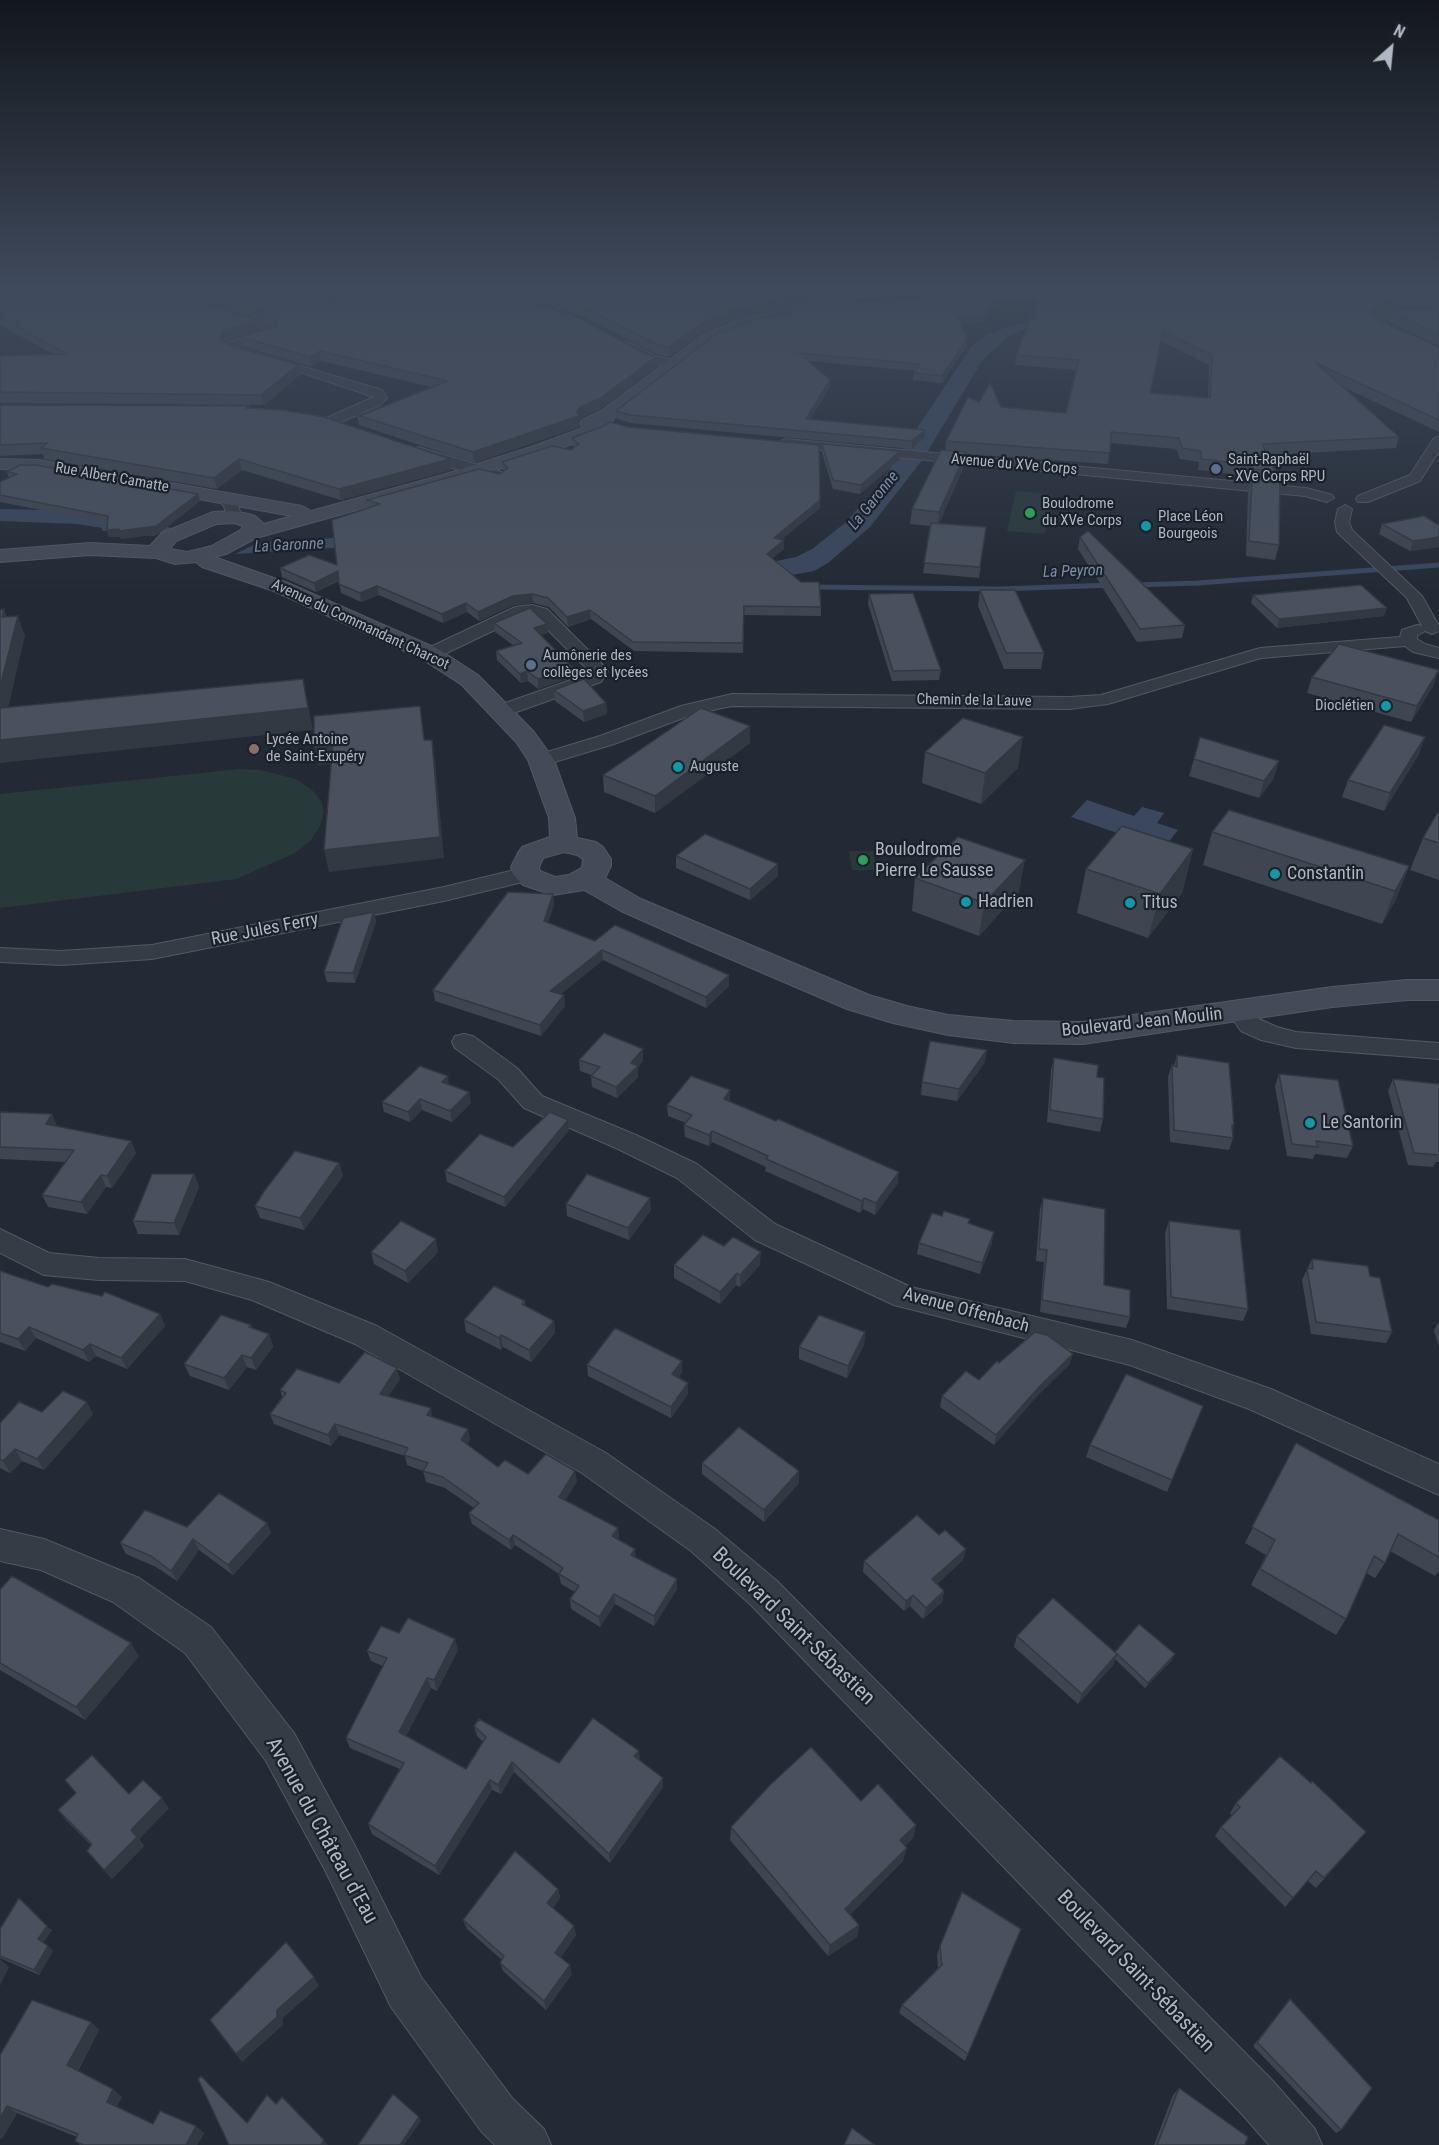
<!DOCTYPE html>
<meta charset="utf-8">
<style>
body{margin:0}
#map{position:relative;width:1439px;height:2145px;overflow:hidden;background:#232a35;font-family:"Roboto Condensed",sans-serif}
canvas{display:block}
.north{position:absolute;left:1361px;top:18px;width:60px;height:60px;-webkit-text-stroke:4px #1b212a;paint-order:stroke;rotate:27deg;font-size:16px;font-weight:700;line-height:24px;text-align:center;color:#b0b6c2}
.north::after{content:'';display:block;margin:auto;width:21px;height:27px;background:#b0b6c2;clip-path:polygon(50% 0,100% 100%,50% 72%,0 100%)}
</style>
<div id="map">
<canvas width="1439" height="2145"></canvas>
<div class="north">N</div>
</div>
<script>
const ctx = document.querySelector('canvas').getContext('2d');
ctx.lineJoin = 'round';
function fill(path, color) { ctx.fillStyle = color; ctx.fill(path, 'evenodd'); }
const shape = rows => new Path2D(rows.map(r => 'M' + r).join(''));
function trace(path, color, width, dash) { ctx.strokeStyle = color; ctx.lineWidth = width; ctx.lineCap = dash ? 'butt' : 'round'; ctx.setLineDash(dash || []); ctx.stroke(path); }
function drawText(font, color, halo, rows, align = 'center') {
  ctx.font = font + ' "Roboto Condensed",sans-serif'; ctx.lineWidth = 4.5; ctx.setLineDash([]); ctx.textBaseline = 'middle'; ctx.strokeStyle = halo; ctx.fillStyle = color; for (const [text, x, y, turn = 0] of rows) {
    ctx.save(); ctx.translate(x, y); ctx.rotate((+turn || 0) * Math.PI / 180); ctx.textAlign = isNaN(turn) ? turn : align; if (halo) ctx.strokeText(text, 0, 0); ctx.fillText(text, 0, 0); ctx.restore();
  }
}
const green = shape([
 [1016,491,1052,495,1045,534,1007,531],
 [240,769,260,770,296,779,312,790,321,801,324,812,320,826,311,840,295,853,236,879,0,908,0,794],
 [849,851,873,851,877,870,852,870]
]);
const water = shape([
 [1034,321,1046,327,1022,330,1006,338,982,361,923,459,870,527,828,563,814,571,748,583,362,546,235,554,258,543,378,535,743,568,796,557,812,549,845,523,880,484,971,347,984,337,1004,328],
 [0,509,48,510,130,519,172,528,153,536,122,530,102,531,102,528,78,524,0,521],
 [1087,800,1134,816,1142,807,1164,813,1157,823,1178,830,1163,849,1071,817]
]);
const stream = shape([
 [1133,585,1198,583,1439,565],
 [809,587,1000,589,1113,585]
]);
const street = shape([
 [155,292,170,292,278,327,278,333,236,347,382,390,387,398,380,405,334,425,324,425,322,422,324,419,374,397,306,374,231,353,224,348,226,343,266,330,155,292],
 [1019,292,1078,292,1073,295,923,303,918,300,923,297,1019,292],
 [1400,309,1439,310,1439,316,1400,315,1383,320,1386,324,1439,348,1439,356,1378,328,1371,320,1378,313,1400,309],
 [626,341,655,356,677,361,679,364,673,368,647,362,622,346,620,344,626,341],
 [1439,437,1439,451,1420,481,1368,502,1358,502,1356,499,1358,496,1410,475,1434,438,1439,437],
 [785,439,1306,488,1332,495,1334,498,1327,502,1305,496,780,446,778,443,785,439],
 [418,447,505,473,507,476,500,480,449,467,413,454,411,451,418,447],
 [223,494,228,495,238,504,241,517,239,520,234,521,227,517,224,506,216,498,223,494],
 [1345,505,1352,509,1349,522,1352,530,1422,596,1439,626,1439,631,1432,634,1425,631,1417,636,1417,639,1425,644,1439,648,1439,658,1413,652,1405,646,1261,658,1108,704,1069,709,732,706,694,714,614,744,548,764,541,766,534,764,531,760,534,756,600,736,681,706,732,694,1069,697,1101,695,1260,648,1400,637,1402,630,1417,625,1422,626,1407,598,1337,532,1335,522,1338,509,1345,505],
 [532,605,547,609,605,667,608,671,601,682,508,715,494,715,492,711,494,707,588,674,590,672,535,617,531,615,524,616,436,658,424,658,421,654,424,650,515,607,532,605],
 [527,867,535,869,538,874,535,879,444,901,152,959,61,965,0,962,0,948,61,951,152,945,444,887,527,867],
 [1240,1004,1249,1006,1259,1019,1277,1027,1296,1032,1439,1043,1439,1059,1296,1048,1261,1040,1241,1031,1228,1012,1231,1006,1240,1004],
 [464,1034,473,1036,517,1068,542,1096,636,1135,697,1164,775,1224,911,1287,1132,1340,1271,1389,1439,1464,1439,1495,1249,1409,1130,1365,894,1305,755,1240,677,1178,618,1149,524,1108,499,1080,455,1048,452,1042,455,1036,464,1034],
 [0,1229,49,1253,99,1258,185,1259,269,1282,377,1326,606,1453,715,1529,777,1581,1272,2080,1315,2129,1322,2145,1269,2145,1240,2112,751,1605,691,1551,582,1473,355,1344,252,1300,185,1281,99,1280,44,1275,0,1253,0,1229],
 [0,1529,44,1539,139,1578,211,1627,294,1733,354,1844,421,1977,513,2099,544,2129,551,2145,495,2145,481,2131,391,2007,326,1872,266,1761,185,1653,113,1602,41,1570,0,1561,0,1529]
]);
const secondary = shape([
 [847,292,866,292,864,295,835,306,751,325,714,340,615,417,606,431,546,454,458,482,256,538,226,554,214,557,288,583,438,649,478,675,534,732,554,760,575,818,577,838,596,842,603,847,611,859,611,866,605,878,641,899,869,995,907,1006,948,1015,1014,1021,1083,1022,1332,987,1407,980,1439,980,1439,1000,1407,1000,1332,1007,1083,1044,1014,1043,948,1035,893,1023,847,1009,693,943,621,911,584,890,553,895,523,885,513,874,511,867,518,853,522,847,550,837,549,818,528,760,516,742,462,685,422,659,274,591,202,567,196,562,175,564,156,558,90,555,0,562,0,550,90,543,150,546,162,533,213,512,234,511,248,514,255,516,264,524,292,516,39,470,0,469,0,459,39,460,302,506,311,511,446,474,534,446,583,428,580,424,582,420,601,411,704,334,741,319,826,300,847,292],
 [234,523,243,526,241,530,212,546,187,552,170,549,176,541,216,524,234,523],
 [564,852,577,855,583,859,582,868,569,875,555,877,540,871,539,867,543,858,564,852]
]);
const wall = shape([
 [0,292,259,330,225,341,225,343,228,345,298,365,300,375,264,405,0,403,0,356,53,354,0,325],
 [176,292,355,292,330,298,327,301,329,303,657,367,600,409,581,418,579,421,579,427,474,463,359,425,357,415,362,415,432,387,321,361,312,367,244,347,241,337,277,325],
 [502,292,841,292,825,298,740,317,703,332,669,357,656,354,584,317],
 [861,292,985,292,861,299],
 [1044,292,1439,292,1439,308,1400,307,1378,311,1374,314,1380,321,1439,347,1439,432,1343,387,1399,437,1396,448,1267,455,1275,471,1273,480,1279,545,1275,560,1246,556,1248,492,1251,481,1249,480,1249,476,1198,470,1199,462,1180,459,1176,449,1110,443,1108,464,966,454,964,466,939,523,986,527,979,578,923,573,931,526,910,524,912,509,945,451,946,441,979,402,1001,407,1066,413,1077,370,1015,365,1016,355],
 [1161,341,1209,365,1208,398,1150,393],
 [996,302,983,322,960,324,967,339,967,346,942,383,913,380,914,373,915,371,808,361,830,387,810,420,925,430,924,438,912,449,630,423,617,419,616,411,859,303],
 [1439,309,1439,346,1387,321,1389,312],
 [0,405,249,406,249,408,450,459,451,470,341,500,242,470,217,489,44,459,43,454,0,456],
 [572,438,820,508,782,539,784,540,784,549,772,558,821,607,821,616,744,615,743,653,634,651,591,619,568,627,549,607,533,603,514,605,479,621,467,612,443,623,379,595,361,602,341,593,339,581,316,592,282,577,280,568,337,565,369,508,367,500,500,474,504,471,503,470,502,462,571,450,574,447,573,446],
 [822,444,899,460,860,494,833,489,822,453],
 [7,472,198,494,200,501,158,534,121,539,120,537,109,537,107,530,108,523,0,502,0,482,9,478],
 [1382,524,1439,525,1439,547,1410,551,1379,534],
 [1080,537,1185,625,1182,638,1137,642,1078,549],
 [980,590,1044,653,1041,669,1004,669,978,606],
 [869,594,941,670,939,680,892,681,868,604],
 [1253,595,1384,616,1277,628,1251,603],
 [494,623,548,633,541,635,572,677,538,689,528,681,521,683,497,660,496,651,513,645,495,632],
 [1312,677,1433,686,1411,722,1307,693],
 [554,690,606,703,607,714,584,722,555,701],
 [750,726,750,743,655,813,604,792,603,775],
 [925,752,1018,768,981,804,922,783],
 [1419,754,1384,811,1342,797,1348,780],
 [1194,759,1274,778,1259,798,1189,776],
 [1439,810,1439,880,1410,870,1423,838],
 [1212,832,1409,866,1396,899,1382,924,1203,865],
 [1193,849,1182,893,1148,938,1077,913,1086,869],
 [676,856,778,876,750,900,676,868],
 [915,878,1019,892,979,936,912,911],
 [553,894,554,905,548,922,595,941,729,986,706,1008,603,960,561,994,564,995,565,1006,541,1036,435,1001,433,990],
 [374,912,376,922,355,983,327,982,324,972],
 [1177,1055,1234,1125,1233,1131,1233,1138,1229,1150,1170,1142,1168,1077,1172,1065,1174,1066],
 [1054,1058,1097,1077,1103,1119,1100,1132,1047,1122,1051,1070],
 [579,1060,643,1061,638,1067,638,1077,617,1098,592,1087,591,1075,580,1071],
 [985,1062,957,1101,921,1095,922,1082],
 [1279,1074,1353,1146,1347,1158,1315,1154,1313,1159,1287,1156,1275,1086],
 [1393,1079,1439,1084,1439,1162,1436,1162,1433,1167,1408,1165,1388,1091],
 [449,1084,469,1092,471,1103,452,1122,422,1110,410,1122,384,1112,382,1102],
 [730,1101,898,1183,875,1215,863,1209,860,1213,765,1171,766,1167,712,1142,709,1146,685,1137,684,1125,686,1123,668,1116,667,1105],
 [0,1112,52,1114,57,1126,131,1141,136,1153,112,1188,106,1187,87,1214,48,1207,42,1195,66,1162,0,1159],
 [569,1130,505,1207,447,1182,445,1171,513,1147],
 [339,1163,343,1176,304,1230,260,1218,255,1206],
 [194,1174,199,1187,179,1235,138,1234,133,1221],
 [1043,1198,1104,1285,1130,1317,1126,1328,1040,1312,1044,1262,1036,1261,1040,1209],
 [566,1204,651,1210,629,1240,567,1216],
 [1169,1221,1248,1309,1243,1321,1167,1309,1165,1233],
 [969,1223,992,1243,980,1274,917,1254,919,1243],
 [724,1246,760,1265,740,1287,736,1285,720,1304,674,1278,674,1265],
 [371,1252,438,1252,408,1283,374,1264],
 [1312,1259,1370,1276,1392,1332,1386,1343,1311,1334,1302,1280],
 [0,1271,48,1287,160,1314,165,1326,127,1369,96,1356,89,1362,36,1338,25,1351,0,1342],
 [525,1301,525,1306,554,1321,555,1333,531,1362,503,1347,501,1350,466,1332,464,1320],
 [1439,1321,1439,1348,1434,1330],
 [251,1325,252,1328,269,1334,273,1347,256,1370,247,1367,229,1390,190,1376,184,1364],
 [865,1332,864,1345,847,1378,799,1359,799,1347],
 [682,1361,682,1372,679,1377,688,1383,688,1394,671,1418,588,1376,587,1365],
 [999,1363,1070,1364,1037,1396,994,1445,940,1407,942,1396,979,1380],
 [400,1379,388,1396,433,1417,470,1439,467,1445,498,1467,528,1474,577,1481,565,1500,618,1528,619,1538,618,1539,636,1558,677,1589,654,1626,615,1604,600,1627,571,1609,570,1599,575,1592,561,1584,559,1574,515,1545,511,1550,472,1524,469,1513,474,1508,445,1488,426,1482,423,1471,407,1465,405,1456,339,1435,331,1446,274,1424,270,1414,282,1397,280,1390,339,1383],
 [1203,1406,1167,1492,1086,1457,1090,1445],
 [42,1412,93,1414,44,1470,22,1461,10,1473,0,1468,0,1423],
 [1296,1443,1439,1520,1439,1570,1435,1576,1390,1551,1385,1563,1375,1578,1366,1573,1346,1619,1336,1635,1251,1585,1266,1555,1245,1543],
 [702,1463,799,1483,764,1522,702,1474],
 [267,1523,271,1533,233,1575,199,1550,177,1581,156,1567,126,1554,120,1543,187,1527],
 [963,1560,937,1584,944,1591,942,1602,923,1619,910,1606,904,1611,863,1572,864,1561],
 [0,1590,139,1656,85,1720,0,1670],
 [399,1633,458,1650,437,1691,431,1688,406,1736,466,1769,483,1742,477,1736,474,1726,559,1763,639,1751,639,1760,663,1778,663,1787,610,1863,514,1772,501,1794,492,1790,439,1875,372,1834,368,1824,400,1769,350,1748,346,1738,383,1666,371,1661,367,1651],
 [1017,1636,1115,1652,1172,1660,1145,1688,1115,1659,1113,1665,1078,1704,1014,1647],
 [65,1780,129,1794,169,1808,139,1839,144,1846,112,1879,87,1851,91,1845,66,1820,58,1810,76,1793],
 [861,1801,916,1825,913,1838,905,1846,903,1861,850,1915,859,1925,857,1937,828,1956,730,1840,731,1827],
 [1236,1803,1357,1842,1316,1888,1308,1881,1285,1907,1215,1836,1221,1827,1232,1815,1230,1813],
 [558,1889,560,1898,553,1908,576,1935,561,1957,572,1974,546,2010,503,1971,500,1963,502,1960,467,1929,463,1920],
 [0,1929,52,1930,43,1943,53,1951,39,1975,0,1958],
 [1021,1929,965,2061,899,2013,902,2005,938,1968,937,1955,940,1946],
 [1290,1999,1341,2130,1336,2133,1253,2046],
 [91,2022,99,2030,78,2071,122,2097,116,2107,153,2124,204,2133,197,2145,80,2145,75,2141,77,2137,17,2113,2,2139,0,2138,0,2055],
 [1179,2088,1245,2145,1154,2145,1173,2095]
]);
const shadedWall = shape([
 [326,292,355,292,330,298,323,305,321,296],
 [812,292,841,292,825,298,740,317,703,332,669,357,669,347,703,322,740,308],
 [997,295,996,302,983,322,957,324,957,317],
 [1402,298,1400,307,1378,311,1369,320,1371,311,1380,302],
 [257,320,259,330,225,341,222,349,220,339,223,331],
 [967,339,967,346,942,383,942,376],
 [320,351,321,361,312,367,310,357],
 [656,357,657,367,600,409,581,418,579,421,579,427,474,463,473,452,577,412,580,407],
 [298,365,300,375,264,405,261,395],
 [830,380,830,387,805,427,806,419],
 [925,430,924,438,912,449,912,441],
 [900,451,899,460,860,494,861,485],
 [966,452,964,466,938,527,939,512],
 [239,459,242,470,217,489,214,478],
 [450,459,451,470,341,500,339,489],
 [198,494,200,501,158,534,121,539,120,537,109,537,107,530],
 [820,500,820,508,773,546,774,538],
 [1439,537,1439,547,1410,551,1413,541],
 [784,540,784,549,767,563,767,554],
 [338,571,339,580,316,592,314,583],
 [377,586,379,595,361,602,360,593],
 [532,594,533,603,514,605,479,621,478,612,513,596],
 [466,603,467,612,443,623,442,614],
 [1387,608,1384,616,1277,628,1279,619],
 [4,609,12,630,2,617],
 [590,610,591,619,568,627,567,617],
 [18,616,25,636,3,730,0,722,0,687],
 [547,624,548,633,535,637,534,628],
 [572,667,572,677,538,689,538,679],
 [1439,670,1433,686,1411,722,1417,706],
 [527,671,528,681,521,683,520,674],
 [303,679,313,730,0,763,0,740],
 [606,703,607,714,584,722,583,711],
 [750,726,750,743,655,813,655,796],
 [1023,737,1018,768,981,804,985,773],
 [1425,737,1419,754,1384,811,1390,793],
 [432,740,435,761,444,858,329,872,324,850],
 [333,742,337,763,318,765,314,744],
 [1279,761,1274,778,1259,798,1264,781],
 [1193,849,1182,893,1148,938,1160,894],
 [1025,860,1019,892,979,936,984,903],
 [778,864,778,876,750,900,750,889],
 [1409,866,1396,899,1382,924,1395,891],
 [553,894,554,905,545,932,544,921],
 [374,912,376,922,355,983,353,973],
 [602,950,603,960,551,1002,550,991],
 [729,975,729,986,706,1008,706,997],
 [564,995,565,1006,541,1036,540,1025],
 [643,1049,643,1061,638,1067,638,1077,617,1098,616,1087,631,1063],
 [987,1050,985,1062,957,1101,959,1089],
 [448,1076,449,1087,442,1082],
 [730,1090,730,1102,724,1099],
 [469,1092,471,1103,452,1122,450,1111],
 [420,1099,422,1110,410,1122,408,1112],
 [52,1114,57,1126,46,1124],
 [568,1120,569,1130,505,1207,504,1197],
 [712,1131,712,1142,709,1146,709,1135],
 [131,1141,136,1153,112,1188,107,1176],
 [339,1163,343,1176,304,1230,300,1218],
 [899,1172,898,1183,875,1215,876,1203],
 [194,1174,199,1187,179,1235,174,1223],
 [101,1175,106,1187,87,1214,81,1202],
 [650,1198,651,1210,629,1240,628,1228],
 [864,1198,863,1209,860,1213,862,1201],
 [994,1232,992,1243,980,1274,982,1263],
 [436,1239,438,1252,408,1283,405,1271],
 [761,1252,760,1265,740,1287,740,1275],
 [737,1273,736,1285,720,1304,720,1292],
 [160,1314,165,1326,127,1369,121,1358],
 [554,1321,555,1333,531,1362,529,1350],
 [29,1327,36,1338,25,1351,18,1339],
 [865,1332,864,1345,847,1378,848,1366],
 [269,1334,273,1347,256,1370,251,1358],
 [501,1335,503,1347,501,1350,499,1338],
 [90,1344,96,1356,89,1362,83,1350],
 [1073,1354,1070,1364,1037,1396,994,1445,996,1435,1040,1386],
 [242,1355,247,1367,229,1390,224,1378],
 [682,1361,682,1372,673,1385,672,1374],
 [397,1368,400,1379,383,1405,380,1394],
 [688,1383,688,1394,671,1418,671,1407],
 [87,1402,93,1414,44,1470,37,1459],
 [431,1408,433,1419,427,1415],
 [335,1424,339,1435,331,1446,328,1435],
 [468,1429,470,1439,463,1451,461,1440],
 [15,1449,22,1461,10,1473,3,1461],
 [575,1471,577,1481,561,1508,559,1497],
 [799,1471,799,1483,764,1522,764,1510],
 [267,1523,271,1533,233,1575,228,1565],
 [618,1528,619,1538,613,1546,612,1536],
 [513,1535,515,1545,511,1550,509,1540],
 [193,1539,199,1550,177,1581,171,1571],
 [635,1549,636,1559,631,1555],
 [966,1549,963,1560,930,1590,932,1579],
 [677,1579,677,1589,654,1626,654,1616],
 [944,1591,942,1602,923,1619,926,1608],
 [614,1594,615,1604,600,1627,599,1617],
 [913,1595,910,1606,904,1611,906,1601],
 [455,1639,458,1650,437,1691,434,1680],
 [131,1643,139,1656,85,1720,76,1707],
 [1117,1654,1113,1665,1078,1704,1082,1694],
 [1175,1654,1172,1660,1145,1688,1148,1683],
 [427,1678,431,1688,403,1742,399,1732],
 [639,1751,640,1761,634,1756],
 [512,1762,514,1772,501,1794,498,1785],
 [663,1778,663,1787,610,1863,609,1854],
 [490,1780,492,1790,439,1875,435,1866],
 [162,1798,169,1808,139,1839,144,1846,112,1879,104,1870,131,1830],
 [916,1825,913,1838,897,1853,900,1840],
 [907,1848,903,1861,843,1922,845,1909],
 [558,1889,560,1898,550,1912,547,1903],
 [859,1925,857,1937,828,1956,830,1945],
 [47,1926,52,1930,42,1944,38,1939],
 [574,1926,576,1935,558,1961,555,1953],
 [48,1946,53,1951,39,1975,34,1970],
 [0,1959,9,1967,0,1986],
 [570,1965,572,1974,546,2010,544,2001],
 [314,1977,319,1986,283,2018,283,2025,242,2062,236,2054,277,2010],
 [91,2022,99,2030,76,2073,67,2065],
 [113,2089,122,2097,115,2110,107,2102],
 [7,2106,17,2113,2,2139,0,2137,0,2118],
 [419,2117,421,2121,404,2145,400,2145],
 [196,2126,204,2133,197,2145,186,2145],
 [324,2140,328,2145,321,2145]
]);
const building = shape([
 [0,292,172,292,257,320,223,331,220,339,228,345,298,365,261,395,0,392,0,356,67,354,0,317,0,292],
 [202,292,326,292,321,296,329,303,336,301,339,297,356,292,499,292,574,316,646,354,656,357,599,399,580,407,577,412,579,416,473,452,357,415,362,415,448,381,320,351,310,357,241,337,277,326,278,316,202,292],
 [531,292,812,292,740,308,703,322,669,347,656,344,583,307,531,292],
 [1044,292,1439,292,1439,298,1402,298,1380,302,1371,311,1380,321,1439,347,1439,420,1316,363,1399,437,1262,444,1275,471,1252,469,1252,465,1201,459,1201,451,1182,448,1179,438,1111,432,1110,453,946,441,968,397,979,402,990,383,1001,407,1066,413,1079,360,1016,355,1035,308,1044,292],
 [1163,331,1212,355,1210,398,1150,393,1163,331],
 [997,295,983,316,957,317,967,339,942,376,914,373,920,364,799,353,830,380,806,419,925,430,912,441,630,415,616,411,715,335,752,320,835,302,859,303,997,295],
 [1403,308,1439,309,1439,334,1389,312,1403,308],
 [0,405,249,406,246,408,283,410,324,417,450,459,339,489,239,459,214,478,41,448,48,443,0,445,0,405],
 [609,422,628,427,819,445,820,500,774,538,784,540,767,554,801,582,819,582,821,607,744,606,743,643,633,642,590,610,567,617,548,598,532,594,513,596,478,612,466,603,442,614,377,586,360,593,339,584,338,571,314,583,280,568,309,555,337,565,332,520,380,504,367,500,479,469,500,474,508,468,502,462,552,446,571,450,579,444,572,438,606,425,609,422],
 [822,444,900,451,861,485,833,480,822,444],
 [941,450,966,452,939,512,912,509,941,450],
 [20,465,36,465,198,494,156,526,119,531,119,529,107,530,108,516,0,495,0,482,17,474,7,472,20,465],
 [1252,478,1280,481,1279,545,1249,541,1252,478],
 [1424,516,1439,525,1439,537,1413,541,1382,524,1424,516],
 [931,523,986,527,980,567,924,563,931,523],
 [1088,531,1185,625,1140,629,1080,537,1088,531],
 [1361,585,1387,608,1279,619,1253,595,1361,585],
 [980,590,1015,590,1044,653,1006,653,980,590],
 [913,593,941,670,893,671,869,594,913,593],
 [530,608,547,624,534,628,572,667,538,679,527,671,520,674,496,651,522,643,494,623,530,608],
 [4,609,2,617,18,616,0,687,0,610,4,609],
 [1339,644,1439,670,1417,706,1312,677,1339,644],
 [303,679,308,708,0,740,0,708,303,679],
 [584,679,606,703,583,711,554,690,584,679],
 [420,706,424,740,432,740,440,837,324,850,333,742,314,744,314,716,420,706],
 [701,708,750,726,655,796,603,775,701,708],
 [963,718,1023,737,985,773,925,752,963,718],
 [1384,725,1425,737,1390,793,1348,780,1384,725],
 [1200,737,1279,761,1264,781,1194,759,1200,737],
 [1229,810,1409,866,1395,891,1212,832,1229,810],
 [1439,810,1439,843,1423,838,1439,810],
 [1122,826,1193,849,1160,894,1086,869,1122,826],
 [705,834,778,864,750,889,676,856,705,834],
 [958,837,1025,860,984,903,915,878,958,837],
 [508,892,553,894,544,921,595,941,615,925,729,975,706,997,602,950,550,991,564,995,540,1025,433,990,508,892],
 [374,912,353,973,324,972,343,918,374,912],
 [604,1033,643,1049,631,1063,638,1066,616,1087,591,1076,600,1067,579,1060,604,1033],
 [930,1041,987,1050,959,1089,922,1082,930,1041],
 [1177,1055,1229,1063,1234,1125,1232,1125,1233,1138,1174,1130,1172,1065,1177,1067,1177,1055],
 [1054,1058,1098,1065,1097,1077,1104,1078,1103,1119,1050,1110,1054,1058],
 [420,1066,448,1076,442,1082,469,1092,450,1111,420,1099,408,1112,382,1102,420,1066],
 [1279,1074,1338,1080,1353,1146,1316,1141,1318,1147,1292,1144,1279,1074],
 [691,1076,730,1090,724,1099,776,1121,778,1119,899,1172,876,1203,864,1198,862,1201,766,1159,768,1156,712,1131,709,1135,684,1125,692,1115,667,1105,691,1076],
 [1393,1079,1439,1084,1439,1155,1414,1153,1393,1079],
 [0,1112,52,1114,46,1124,131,1141,107,1176,101,1175,81,1202,42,1195,74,1150,0,1147,0,1112],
 [550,1112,568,1120,504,1197,445,1171,480,1134,513,1147,550,1112],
 [295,1151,339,1163,300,1218,255,1206,265,1190,295,1151],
 [152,1174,194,1174,174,1223,133,1221,152,1174],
 [587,1174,650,1198,628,1228,566,1204,587,1174],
 [1043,1198,1105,1209,1104,1285,1130,1290,1130,1317,1042,1300,1047,1250,1039,1249,1043,1198],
 [944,1211,970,1219,968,1223,994,1232,982,1263,919,1243,932,1213,942,1216,944,1211],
 [401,1221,436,1239,405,1271,371,1252,401,1221],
 [1169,1221,1240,1230,1248,1309,1171,1297,1169,1221],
 [703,1235,724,1246,733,1237,761,1252,740,1275,737,1273,720,1292,674,1265,703,1235],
 [1312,1259,1368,1266,1370,1276,1380,1278,1392,1332,1316,1322,1307,1268,1313,1269,1312,1259],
 [0,1271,48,1287,52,1284,102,1296,105,1292,160,1314,121,1358,90,1344,83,1350,29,1327,18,1339,0,1333,0,1271],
 [494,1286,525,1301,522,1304,554,1321,529,1350,501,1335,499,1338,464,1320,494,1286],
 [221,1315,251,1325,249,1327,269,1334,251,1358,242,1355,224,1378,184,1364,221,1315],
 [819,1315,865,1332,848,1366,799,1347,819,1315],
 [615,1328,682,1361,672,1374,688,1383,671,1407,587,1365,615,1328],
 [1035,1332,1047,1335,1073,1354,1040,1386,996,1435,942,1396,966,1371,979,1380,997,1361,999,1363,1035,1332],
 [365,1352,397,1368,380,1394,431,1408,427,1415,468,1429,461,1440,498,1467,505,1460,528,1474,546,1454,575,1471,559,1497,618,1528,612,1536,635,1549,631,1555,677,1579,654,1616,614,1594,599,1617,570,1599,579,1586,559,1574,563,1568,513,1535,509,1540,469,1513,479,1503,443,1477,423,1471,428,1463,404,1455,408,1448,335,1424,328,1435,270,1414,286,1393,280,1390,297,1369,339,1383,365,1352],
 [1126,1374,1203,1406,1172,1480,1090,1445,1126,1374],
 [63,1391,87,1402,37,1459,15,1449,3,1461,0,1459,0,1423,19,1402,42,1412,63,1391],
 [739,1427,799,1471,764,1510,702,1463,739,1427],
 [1296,1443,1439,1520,1439,1557,1398,1534,1385,1563,1374,1556,1346,1619,1260,1569,1275,1540,1252,1527,1296,1443],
 [219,1493,267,1523,228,1565,193,1539,171,1571,151,1556,120,1543,145,1510,187,1527,219,1493],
 [917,1515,939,1535,945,1530,966,1549,932,1579,944,1591,926,1608,913,1595,906,1601,864,1561,917,1515],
 [12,1576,131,1643,76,1707,0,1663,0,1590,12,1576],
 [1053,1598,1117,1654,1082,1694,1017,1636,1053,1598],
 [408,1618,455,1639,434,1680,427,1678,399,1732,466,1769,486,1737,474,1726,479,1719,559,1763,593,1718,639,1751,634,1756,663,1778,609,1854,512,1762,498,1785,490,1780,435,1866,368,1824,404,1763,346,1738,387,1658,367,1651,381,1626,399,1633,408,1618],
 [1139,1624,1175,1654,1148,1683,1115,1652,1139,1624],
 [811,1747,861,1801,878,1784,916,1825,900,1840,907,1848,845,1909,859,1925,830,1945,731,1827,770,1785,811,1747],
 [92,1755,129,1794,143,1780,162,1798,131,1830,137,1837,104,1870,87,1851,92,1844,58,1810,76,1793,65,1780,92,1755],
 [1280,1756,1311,1783,1312,1781,1366,1832,1324,1878,1316,1871,1293,1898,1221,1827,1240,1807,1236,1803,1280,1756],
 [515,1851,558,1889,547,1903,574,1926,555,1953,570,1965,544,2001,500,1963,504,1956,463,1920,515,1851],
 [962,1892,1021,1929,968,2054,902,2005,942,1965,940,1946,962,1892],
 [19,1898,47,1926,38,1939,48,1946,34,1970,0,1956,0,1929,19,1898],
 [286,1942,314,1977,277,2010,277,2017,236,2054,210,2020,286,1942],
 [1290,1999,1372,2088,1341,2130,1257,2042,1290,1999],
 [32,2000,91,2022,67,2065,113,2089,107,2102,153,2124,160,2111,196,2126,186,2145,83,2145,75,2141,78,2134,7,2106,0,2118,0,2055,32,2000],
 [201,2076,247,2123,267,2095,276,2104,282,2097,324,2140,321,2145,229,2145,198,2079,201,2076],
 [1179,2088,1248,2137,1245,2145,1157,2145,1179,2088],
 [393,2094,419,2117,400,2145,358,2145,393,2094],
 [852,2128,875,2145,844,2145,852,2128]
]);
const markers = [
 [1216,469,6,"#5c6f8a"],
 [1030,513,6,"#2e9e5b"],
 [1146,526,6,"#0f9aa8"],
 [531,665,6,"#5c6f8a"],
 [1386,706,6,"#0f9aa8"],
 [254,749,6,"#8d6e63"],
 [678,767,6,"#0f9aa8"],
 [863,860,6,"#2e9e5b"],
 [1275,874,6,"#0f9aa8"],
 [966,902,6,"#0f9aa8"],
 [1130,903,6,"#0f9aa8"],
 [1310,1123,6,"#0f9aa8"]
];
const farPoinames = [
 ["Saint-Raphaël",1228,460],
 ["- XVe Corps RPU",1228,477],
 ["Boulodrome",1042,504],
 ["du XVe Corps",1042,521],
 ["Place Léon",1158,517],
 ["Bourgeois",1158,534],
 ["Aumônerie des",543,656],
 ["collèges et lycées",543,673],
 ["Dioclétien",1374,706,"right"],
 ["Lycée Antoine",266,740],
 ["de Saint-Exupéry",266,757],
 ["Auguste",690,767]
];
const farStreetnames = [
 ["Avenue du XVe Corps",1014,465,5],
 ["Rue Albert Camatte",112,478,10],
 ["Avenue du Commandant Charcot",360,625,25],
 ["Chemin de la Lauve",974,701,1]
];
const farWaternames = [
 ["La Garonne",874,501,-51],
 ["La Garonne",289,546,-3],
 ["La Peyron",1073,572,-2]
];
const poiNames = [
 ["Boulodrome",875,850],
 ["Pierre Le Sausse",875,871],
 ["Constantin",1287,874],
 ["Hadrien",978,902],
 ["Titus",1142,903],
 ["Le Santorin",1322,1123]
];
const streetNames = [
 ["Rue Jules Ferry",265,930,-11],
 ["Boulevard Jean Moulin",1142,1023,-6],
 ["Avenue Offenbach",966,1311,15]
];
const nearStreetnames = [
 ["Boulevard Saint-Sébastien",793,1627,44],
 ["Avenue du Château d'Eau",321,1831,61],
 ["Boulevard Saint-Sébastien",1135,1972,46]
];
fill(green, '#28393a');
fill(water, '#3a475c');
trace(stream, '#3a475c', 5);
trace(street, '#535963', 2);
trace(secondary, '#535963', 2);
fill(street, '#363c46');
fill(secondary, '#444b58');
fill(wall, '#3f4651');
fill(shadedWall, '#333942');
fill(building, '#49515e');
trace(building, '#333942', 1.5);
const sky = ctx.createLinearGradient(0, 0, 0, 592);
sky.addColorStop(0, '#13171d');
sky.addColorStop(0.49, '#3f4a5c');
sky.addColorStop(1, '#3f4a5c00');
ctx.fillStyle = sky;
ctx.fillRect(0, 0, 1439, 592);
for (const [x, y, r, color] of markers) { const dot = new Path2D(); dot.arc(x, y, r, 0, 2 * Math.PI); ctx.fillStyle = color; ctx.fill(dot); trace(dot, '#1b212a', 2); }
drawText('15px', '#b0b6c2', '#1b212a', farPoinames, 'left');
drawText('15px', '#b0b6c2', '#1b212a', farStreetnames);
drawText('italic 16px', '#7c8da7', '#1b212a', farWaternames);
drawText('18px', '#b0b6c2', '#1b212a', poiNames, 'left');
drawText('18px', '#b0b6c2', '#1b212a', streetNames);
drawText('21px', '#b0b6c2', '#1b212a', nearStreetnames);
</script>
